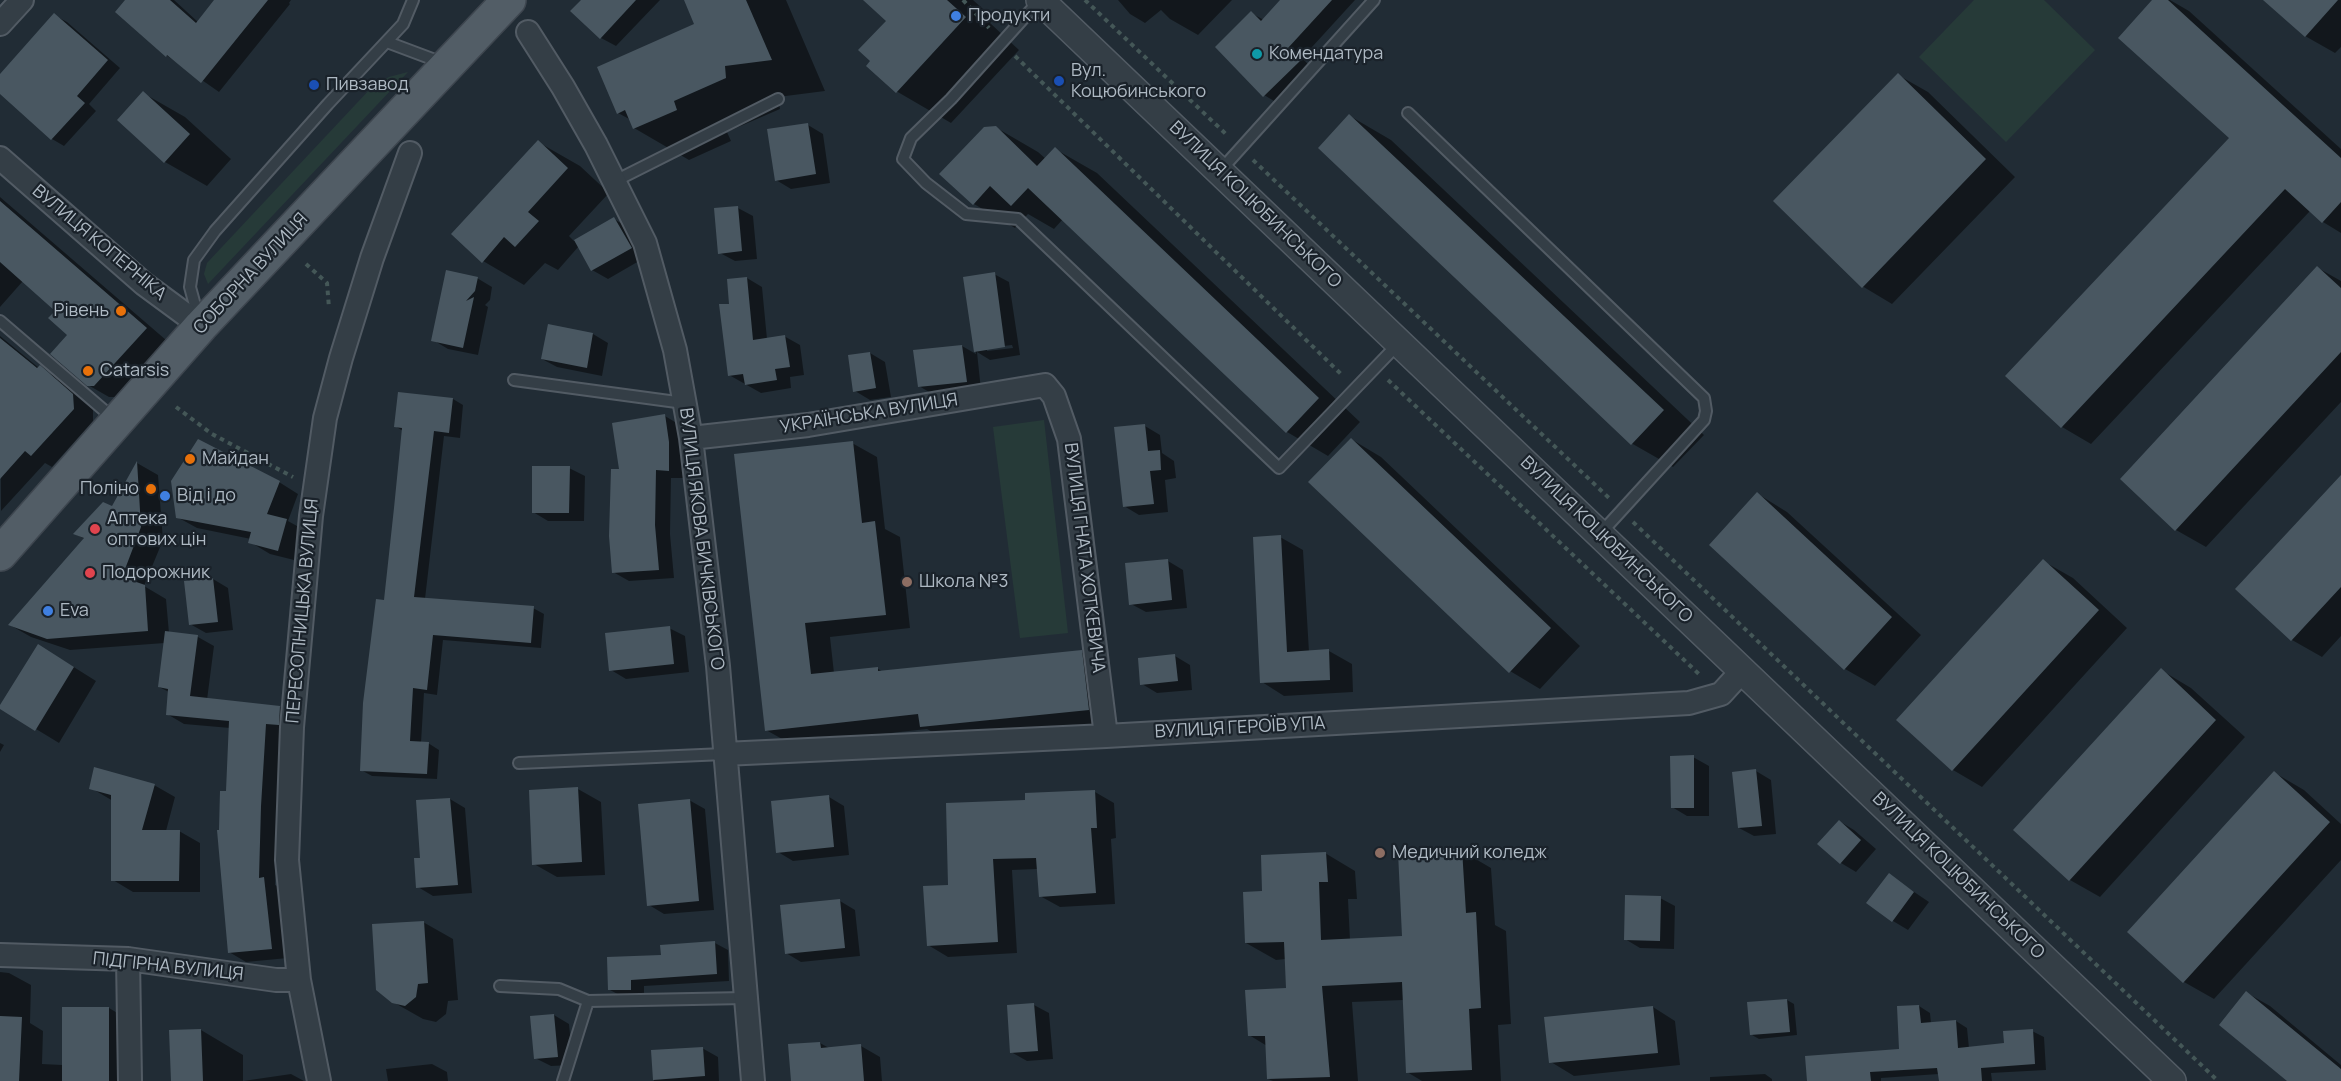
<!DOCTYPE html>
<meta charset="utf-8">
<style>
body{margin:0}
canvas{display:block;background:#212c35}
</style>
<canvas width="2341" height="1081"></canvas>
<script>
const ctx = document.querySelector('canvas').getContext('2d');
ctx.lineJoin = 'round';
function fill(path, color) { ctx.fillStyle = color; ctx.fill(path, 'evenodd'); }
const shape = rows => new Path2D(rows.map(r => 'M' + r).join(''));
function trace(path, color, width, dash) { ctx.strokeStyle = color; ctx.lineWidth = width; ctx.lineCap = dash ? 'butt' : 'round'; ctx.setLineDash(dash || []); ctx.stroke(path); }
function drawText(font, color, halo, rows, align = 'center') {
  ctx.font = font + ' Manrope,sans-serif'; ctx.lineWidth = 4.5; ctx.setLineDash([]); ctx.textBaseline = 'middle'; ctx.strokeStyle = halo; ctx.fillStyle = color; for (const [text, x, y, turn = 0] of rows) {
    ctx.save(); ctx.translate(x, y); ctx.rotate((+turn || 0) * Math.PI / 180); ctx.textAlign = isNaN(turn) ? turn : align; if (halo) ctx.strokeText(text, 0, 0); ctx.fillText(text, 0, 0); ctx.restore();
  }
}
const green = shape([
 [1974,0,2044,0,2095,50,2006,142,1919,57],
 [408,72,208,284,204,274,207,263,371,88,389,77],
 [1044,420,1068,633,1020,638,993,427]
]);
const shadow = shape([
 [127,0,174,0,198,22,216,0,291,0,289,3,290,4,219,92,166,55],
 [583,0,660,0,616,46,601,38,572,11],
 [685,0,786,0,825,91,778,97,780,109,727,132,731,141,689,160,634,128,631,120,618,113,696,25],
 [865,0,973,0,994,19,990,23,1019,50,951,123,896,91,872,61,888,21],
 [1118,0,1232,0,1198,35,1170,19,1161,10,1145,23,1130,14],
 [1282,0,1355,0,1302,58,1314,70,1279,104,1264,95,1251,13,1264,20],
 [2154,0,2170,0,2189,11,2341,149,2341,233,2323,222,2310,211,2091,444,2062,427,2231,138],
 [2265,0,2341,0,2341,47,2335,53,2305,36],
 [54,15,67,22,120,68,89,104,96,111,64,146,52,139,0,92,0,76],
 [1898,75,1928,92,2015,177,1892,304,1862,286],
 [143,93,185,117,231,159,207,186,165,162,119,120],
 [1350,116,1391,140,1704,435,1673,467,1631,443],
 [808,125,823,134,830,183,791,189,776,180],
 [995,127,1038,152,1046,159,1055,149,1097,173,1360,422,1328,456,1287,432,1063,219,1054,229,1028,214,1015,228,974,204],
 [538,142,580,166,609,193,569,236,574,241,614,219,629,228,646,257,608,279,592,270,579,246,558,270,545,263,524,285,483,261],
 [0,197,166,340,115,397,109,397,88,385,69,335,57,311,23,281,0,307],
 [738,208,753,216,757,259,735,261,720,253],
 [2318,268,2341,281,2341,402,2206,547,2176,530,2122,479],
 [994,274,1009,282,1020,355,990,360,977,352,981,390,934,395,919,386,962,346,976,354,965,278],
 [1012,345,1013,348,987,351,987,348],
 [477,278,492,287,490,300,485,305,488,307,478,355,448,349,433,340],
 [747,278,762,287,767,339,784,336,800,345,804,375,790,377,791,388,761,393,729,375,731,305],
 [593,334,608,343,602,376,557,367,542,359],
 [0,336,39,368,60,379,93,407,93,421,52,467,45,463,1,511],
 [870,353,885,362,891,397,870,400,855,391],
 [399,393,453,399,463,405,460,438,444,436,425,599,533,608,544,614,541,648,443,640,437,695,424,693,421,743,428,743,439,750,437,779,372,776,361,770,385,602,403,431,395,426],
 [665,416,680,425,684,452,684,478,671,478,670,534,674,578,629,581,613,572,621,470],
 [1145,426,1160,435,1162,453,1174,461,1176,478,1165,480,1168,512,1139,515,1124,506],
 [1351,439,1381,457,1580,646,1540,689,1510,671],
 [852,443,877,457,885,529,900,537,910,628,830,637,834,673,877,668,883,672,1081,652,1106,666,1113,723,946,740,927,729,791,744,766,730],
 [137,463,158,475,163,540,144,586,166,599,169,633,198,637,214,646,207,700,280,707,297,717,282,733,277,816,275,885,281,888,288,958,246,962,229,952,221,831,227,793,230,728,184,724,167,714,169,692,159,687,165,643,70,650,31,637,10,625,85,539,75,534,113,508],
 [569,468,585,476,584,521,548,521,533,512],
 [2341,477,2341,636,2322,657,2292,640],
 [279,482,298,494,288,521,306,531,298,561,270,554,250,542,251,539,197,528,177,517],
 [1758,494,1787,512,1921,635,1875,686,1845,669],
 [1280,537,1303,550,1309,652,1329,651,1352,664,1353,692,1284,696,1262,682],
 [1168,561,1183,570,1187,608,1146,612,1131,604],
 [2043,561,2073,578,2127,628,1982,787,1953,770],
 [213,579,228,588,233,630,206,633,190,624],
 [669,628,685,636,689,672,626,679,611,670],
 [1175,656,1190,665,1192,690,1157,693,1142,684],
 [61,659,96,681,59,743,36,729],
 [2161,670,2191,688,2245,737,2100,897,2070,880,2015,830],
 [0,743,4,745,0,752],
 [1693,757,1709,766,1709,816,1687,816,1672,807],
 [1756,771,1771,780,1776,834,1754,836,1739,828],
 [2275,773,2304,790,2341,824,2341,860,2214,999,2184,982,2129,932],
 [154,785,175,797,166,831,179,831,200,843,200,892,133,892,113,880,113,801,91,788],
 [578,789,601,802,605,875,557,877,534,864],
 [1095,792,1114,803,1116,838,1111,839,1115,904,1060,907,1040,896,1038,869,1012,870,1017,953,948,957,928,945,950,886],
 [829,797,844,806,849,855,793,861,778,852],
 [450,799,465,808,472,893,433,896,418,887,422,859],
 [689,800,705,809,714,910,664,914,649,905],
 [1839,821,1854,830,1876,849,1856,872,1841,863],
 [1462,851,1491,868,1495,925,1506,931,1511,1024,1498,1025,1501,1081,1422,1081,1407,1072,1404,1000,1352,1002,1358,1081,1273,1081,1268,1079,1267,1046,1249,1035,1288,989,1286,959,1276,960,1246,943,1264,893,1325,853,1355,871,1357,899,1348,899,1350,940,1403,938],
 [1889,875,1929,902,1908,930,1893,921],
 [1660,898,1675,906,1674,949,1640,948,1625,939],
 [840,901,855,910,860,956,801,962,786,953],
 [423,922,453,939,458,1000,448,1001,446,1014,436,1022,423,1019,393,1002],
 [715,943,728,950,729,981,644,986,644,997,623,997,610,990,663,956],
 [0,972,9,973,31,985,30,1023,43,1031,42,1064,63,1065,109,1008,131,1021,131,1081,0,1081],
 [2247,993,2270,1006,2341,1065,2341,1081,2290,1081],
 [1787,1000,1794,1004,1797,1035,1759,1039,1752,1035],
 [1034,1005,1049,1013,1053,1059,1027,1061,1011,1052],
 [1919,1006,1930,1013,1931,1023,1956,1021,1967,1028,1969,1048,2005,1045,2032,1031,2044,1037,2046,1070,1991,1073,1992,1081,1940,1081,1939,1074,1881,1078,1881,1081,1809,1081,1901,1051],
 [1653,1007,1675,1021,1680,1065,1574,1076,1551,1062],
 [554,1015,569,1024,573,1065,551,1066,535,1058],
 [201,1030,243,1055,243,1081,291,1074,304,1081,173,1081],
 [820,1043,829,1048,861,1046,880,1057,882,1081,792,1081],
 [702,1048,718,1057,719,1081,654,1081,652,1052],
 [432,1064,447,1072,448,1081,388,1081,386,1069],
 [1765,1074,1772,1079,1772,1081,1710,1081,1710,1077]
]);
const building = shape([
 [125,0,170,0,196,23,214,0,268,0,201,83,167,55,166,57,115,12],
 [581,0,636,0,600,39,570,11],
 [684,0,746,0,772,60,725,66,726,78,674,101,677,110,633,129,625,110,617,114,597,67,694,24],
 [863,0,947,0,966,17,896,93,866,66,870,61,858,50,886,21],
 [1280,0,1332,0,1288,48,1300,61,1263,97,1215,47,1251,11,1261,21],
 [2152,0,2168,0,2341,158,2341,202,2322,223,2285,189,2061,428,2005,376,2229,138,2118,38],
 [2263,0,2338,0,2305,37],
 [54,13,108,60,77,96,85,103,51,140,0,94,0,74],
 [1898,73,1986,159,1862,288,1773,201],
 [143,91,190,134,164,163,117,120],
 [1349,114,1664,410,1631,445,1318,148],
 [808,123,816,174,775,181,767,129],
 [996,126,1037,166,1055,147,1319,398,1286,433,1028,188,1011,206,990,186,973,205,939,174,984,127],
 [538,140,568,168,528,212,539,221,515,247,504,237,482,263,451,234],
 [0,201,147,328,94,386,87,386,50,354,67,335,48,318,55,311,0,262],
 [738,206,742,251,718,254,714,208],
 [614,217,632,248,591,271,574,240],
 [2317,266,2341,288,2341,352,2175,531,2120,479],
 [446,270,478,277,475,291,466,301,474,297,463,348,431,341],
 [995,272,1005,347,974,352,963,277],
 [747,277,753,340,785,335,790,367,775,369,777,380,745,385,743,374,728,376,719,304,729,304,727,279],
 [548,324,593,333,587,368,541,359],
 [0,338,37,368,40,365,73,394,74,409,31,456,25,451,0,479],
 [962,345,967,382,918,387,913,350],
 [870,352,876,388,853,392,848,355],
 [398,392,453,398,449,433,434,431,414,597,534,606,531,643,433,635,427,690,413,688,410,741,429,742,427,774,360,771,363,703,376,599,384,600,394,508,402,428,394,427],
 [665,414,669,442,669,471,656,470,655,525,659,570,612,573,609,536,611,469,619,469,612,423],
 [1145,424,1148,451,1160,450,1161,470,1150,471,1154,504,1123,507,1114,427],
 [1351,438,1551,628,1509,673,1308,482],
 [198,439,280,481,267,514,287,519,278,551,248,543,251,532,176,518,171,481],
 [853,441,862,523,875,521,886,615,805,623,811,674,878,667,878,671,1082,650,1089,710,920,727,918,714,765,731,734,454],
 [137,461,141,527,122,577,145,585,148,631,47,639,8,625,84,538,73,534,103,502,112,506],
 [532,466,570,466,569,513,532,513],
 [2341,475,2341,587,2291,641,2235,589],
 [1757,492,1892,617,1844,670,1709,545],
 [1281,535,1287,652,1329,649,1330,680,1260,683,1253,537],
 [1168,559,1172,600,1129,605,1125,563],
 [2043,559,2099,610,1952,771,1896,720],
 [213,578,218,622,189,625,184,581],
 [670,626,674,664,609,671,605,633],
 [165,631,198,635,190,696,280,706,279,725,266,724,261,806,259,878,264,877,272,949,228,953,217,830,219,830,220,791,226,791,229,721,166,715,168,689,158,687],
 [38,644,74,667,35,731,0,709,0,705],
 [1175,654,1178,681,1140,685,1138,658],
 [2161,668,2216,720,2069,881,2013,830],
 [1694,755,1694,808,1671,808,1670,756],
 [94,767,155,784,142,830,180,830,179,881,111,881,111,795,89,789],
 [1756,769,1762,826,1738,828,1732,772],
 [2274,771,2330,822,2183,983,2127,932],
 [578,787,582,862,532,865,529,790],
 [1095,790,1097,828,1091,828,1096,893,1039,897,1036,858,993,859,998,942,927,946,923,886,948,885,946,803,1025,800,1025,793],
 [829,795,834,847,776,853,771,801],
 [450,798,458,885,416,888,414,858,420,858,416,800],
 [690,799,699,901,647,906,638,804],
 [1839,820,1861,840,1840,864,1817,844],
 [1462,849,1466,913,1476,912,1481,1008,1469,1009,1472,1070,1406,1073,1402,982,1322,986,1330,1077,1267,1079,1265,1036,1248,1036,1245,990,1286,988,1284,942,1245,943,1243,892,1262,891,1261,855,1326,852,1328,882,1319,882,1321,940,1402,936,1398,852],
 [1889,873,1914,892,1892,922,1866,903],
 [1625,895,1661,896,1660,941,1624,940],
 [840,899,845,948,785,954,780,905],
 [424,921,428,983,418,984,416,997,405,1006,392,1003,376,990,372,924],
 [715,941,717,974,631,980,631,990,608,990,607,957,661,955,660,945],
 [2246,991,2341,1069,2341,1081,2287,1081,2219,1025],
 [1787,999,1790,1032,1750,1035,1747,1002],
 [1034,1003,1038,1051,1010,1053,1007,1005],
 [1919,1005,1921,1023,1956,1020,1958,1048,2004,1043,2003,1031,2033,1029,2035,1064,1981,1068,1982,1081,1939,1081,1937,1068,1870,1072,1871,1081,1807,1081,1805,1056,1899,1049,1897,1006],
 [1653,1006,1658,1053,1549,1063,1544,1017],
 [62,1007,109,1007,109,1081,62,1081],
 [554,1014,558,1057,534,1059,530,1016],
 [0,1016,22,1017,19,1081,0,1081],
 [201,1029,203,1081,171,1081,169,1030],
 [820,1042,821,1048,861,1044,864,1081,791,1081,788,1044],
 [703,1047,705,1076,653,1080,651,1050]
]);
const path = shape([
 [963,0,989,28],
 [1085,0,1228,136],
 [1015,56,1342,375],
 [1253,160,1609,498],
 [306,264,327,283,329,308],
 [1388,380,1701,676],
 [176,407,212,434,293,477],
 [1633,522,2218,1081]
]);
const service = shape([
 [1040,0,951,99,911,138,903,159,926,183,966,214,1018,219,1279,468,1399,343],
 [387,42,443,63],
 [1408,113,1704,398,1706,411,1704,420,1600,534],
 [1220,171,1374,0],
 [615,181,778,99],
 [199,320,190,287,194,260,215,231,328,104,403,24,413,0],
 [0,321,113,418],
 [514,380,684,403],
 [519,763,724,754],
 [500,986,559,989,588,1001,563,1081],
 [588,1001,745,998]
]);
const minor = shape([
 [0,24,22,0],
 [528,32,563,87,596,145,645,243,675,350,691,438,718,666,753,1081],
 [0,158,144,284,201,326],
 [691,438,808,425,1045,385,1054,396,1069,439,1106,736],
 [724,754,1106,736,1689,703,1721,694,1743,670],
 [0,955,128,959,276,980,299,980],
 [128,959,130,1081],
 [319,1081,299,980,287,860,292,727,311,516,325,418,341,358,372,258,410,153]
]);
const tertiary = shape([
 [1040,0,2172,1081]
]);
const primary = shape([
 [0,554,201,326,509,0]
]);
const markers = [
 [956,16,6,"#3f7fe0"],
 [1257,54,6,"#0f9aa8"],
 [1059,81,6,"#1a4fb4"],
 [314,85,6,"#1a4fb4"],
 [121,311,6,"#e8710a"],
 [88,371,6,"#e8710a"],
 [190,459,6,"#e8710a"],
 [151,489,6,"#e8710a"],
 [165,496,6,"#3f7fe0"],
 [95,529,6,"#e0444e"],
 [90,573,6,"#e0444e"],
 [907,582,6,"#8d6e63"],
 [48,611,6,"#3f7fe0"],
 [1380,853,6,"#8d6e63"]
];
const poiNames = [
 ["Продукти",968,16],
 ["Комендатура",1269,54],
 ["Вул.",1071,71],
 ["Коцюбинського",1071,92],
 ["Пивзавод",326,85],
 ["Рівень",109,311,"right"],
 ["Catarsis",100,371],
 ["Майдан",202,459],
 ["Поліно",139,489,"right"],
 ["Від і до",177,496],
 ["Аптека",107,519],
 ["оптових цін",107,540],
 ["Подорожник",102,573],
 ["Школа №3",919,582],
 ["Eva",60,611],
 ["Медичний коледж",1392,853]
];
const streetNames = [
 ["ВУЛИЦЯ КОЦЮБИНСЬКОГО",1255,205,44],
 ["ВУЛИЦЯ КОПЕРНІКА",99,243,40],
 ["СОБОРНА ВУЛИЦЯ",251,274,-47],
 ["УКРАЇНСЬКА ВУЛИЦЯ",869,414,-9],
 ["ВУЛИЦЯ ЯКОВА БИЧКІВСЬКОГО",701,539,83],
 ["ВУЛИЦЯ КОЦЮБИНСЬКОГО",1606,540,44],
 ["ВУЛИЦЯ ГНАТА ХОТКЕВИЧА",1084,558,83],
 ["ПЕРЕСОПНИЦЬКА ВУЛИЦЯ",303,611,-85],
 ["ВУЛИЦЯ ГЕРОЇВ УПА",1240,728,-3],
 ["ВУЛИЦЯ КОЦЮБИНСЬКОГО",1958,876,44],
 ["ПІДГІРНА ВУЛИЦЯ",168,967,6]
];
fill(green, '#263a38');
fill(shadow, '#0007');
fill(building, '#495761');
trace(service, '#525b64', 14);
trace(minor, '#525b64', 26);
trace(tertiary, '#525b64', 30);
trace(primary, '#3e464f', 36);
trace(path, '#445757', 4, [4.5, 4.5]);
trace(service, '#343e46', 10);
trace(minor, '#343e46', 22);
trace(tertiary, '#343e46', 27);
trace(primary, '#525d66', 33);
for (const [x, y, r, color] of markers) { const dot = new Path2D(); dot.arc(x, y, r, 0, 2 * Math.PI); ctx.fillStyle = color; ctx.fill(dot); trace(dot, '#1a222a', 2); }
drawText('18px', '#aeb9c3', '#1a222a', poiNames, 'left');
drawText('18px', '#aeb9c3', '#1a222a', streetNames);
</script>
